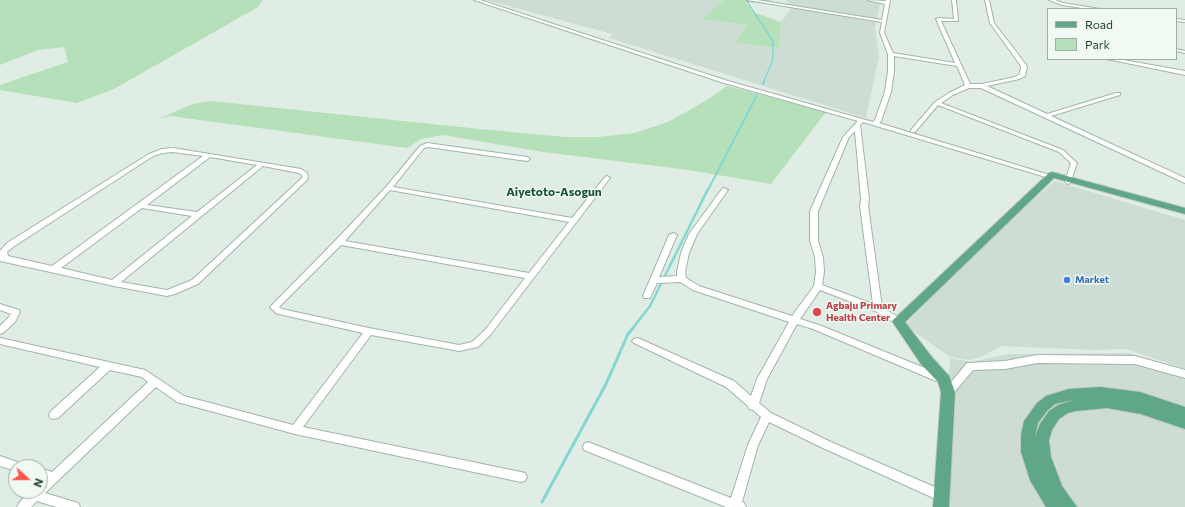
<!DOCTYPE html>
<style>
body{margin:0}
#map{position:relative;width:1185px;height:507px;overflow:hidden;background:#e0ede4;font-family:Commissioner,sans-serif}
canvas{display:block}
.legend{position:absolute;left:1047px;top:8px;width:130px;height:52px;box-sizing:border-box;background:#f1f9f3;border:1px solid #9dafa5;margin:0;padding:5px 7px;list-style:none;font-size:12px;color:#1f3f30}
.legend li{display:flex;align-items:center;gap:8px;height:20px}
.legend b{width:20px;border:1px solid #9dafa5}
.north{position:absolute;left:8px;top:459px;width:40px;height:40px;box-sizing:border-box;background:#f1f9f3;border:1px solid #9dafa5;border-radius:50%;rotate:111deg;font-size:11px;font-weight:700;line-height:16px;text-align:center;color:#1f3f30}
.north::after{content:'';display:block;margin:auto;width:14px;height:18px;background:#ff534b;clip-path:polygon(50% 0,100% 100%,50% 72%,0 100%)}
</style>
<div id="map">
<canvas width="1185" height="507"></canvas>
<ul class="legend">
<li><b style="height:5px;background:#5fa786"></b>Road</li>
<li><b style="height:11px;background:#b6e0b9"></b>Park</li>
</ul>
<div class="north">N</div>
</div>
<script>
const ctx = document.querySelector('canvas').getContext('2d');
ctx.lineJoin = 'round';
function fill(path, color) { ctx.fillStyle = color; ctx.fill(path, 'evenodd'); }
const shape = rows => new Path2D(rows.map(r => 'M' + r).join(''));
function trace(path, color, width, dash) { ctx.strokeStyle = color; ctx.lineWidth = width; ctx.lineCap = dash ? 'butt' : 'round'; ctx.setLineDash(dash || []); ctx.stroke(path); }
function drawText(font, color, halo, rows, align = 'center') {
  ctx.font = font + ' Commissioner,sans-serif'; ctx.lineWidth = 3; ctx.setLineDash([]); ctx.textBaseline = 'middle'; ctx.strokeStyle = halo; ctx.fillStyle = color; for (const [text, x, y, turn = 0] of rows) {
    ctx.save(); ctx.translate(x, y); ctx.rotate((+turn || 0) * Math.PI / 180); ctx.textAlign = isNaN(turn) ? turn : align; if (halo) ctx.strokeText(text, 0, 0); ctx.fillText(text, 0, 0); ctx.restore();
  }
}
const built = shape([
 [486,0,723,0,702,19,747,25,737,43,779,48,781,22,791,9,786,0,859,0,880,3,875,27,879,56,866,118,609,38,612,34],
 [1055,181,1185,220,1185,369,1126,349,1093,350,1001,346,981,357,969,360,950,357,905,325,993,234],
 [1128,353,1185,370,1185,507,935,507,946,388,951,358,971,362,1008,354]
]);
const green = shape([
 [0,0,263,0,258,7,114,89,77,103,0,90,0,85,68,62,64,47,38,50,0,65],
 [723,0,772,0,767,4,745,2,753,12,781,22,779,48,736,43,747,25,702,19],
 [727,86,826,112,771,184,689,170,543,152,443,135,421,139,407,148,170,116,158,119,193,104,211,101,480,129,565,137,598,137,634,133,668,122,707,100]
]);
const streamFar3 = shape([
 [746,0,773,41,773,60,763,83]
]);
const streamFar2 = shape([
 [763,84,764,82],
 [708,190,757,95]
]);
const streamFar1 = shape([
 [632,329,650,306,708,189]
]);
const stream = shape([
 [542,502,606,384,628,334,633,328]
]);
const minor = shape([
 [474,0,480,0,728,81,873,122,875,120,885,92,888,71,888,54,880,33,882,22,747,0,757,0,882,20,885,4,867,0,886,1,886,0,890,0,884,33,893,53,955,63,936,19,938,18,954,19,952,0,956,0,958,21,941,21,970,84,982,84,1015,77,1020,74,1021,66,990,23,985,0,989,0,994,23,1027,66,1025,76,1019,79,987,86,1047,114,1116,93,1120,93,1120,95,1051,116,1185,178,1185,183,981,88,969,88,953,95,941,103,1063,150,1077,163,1070,183,1068,184,1065,182,1071,163,1059,152,938,105,915,132,911,132,911,130,935,102,949,93,965,85,957,66,894,56,894,71,891,92,881,121,879,123,1053,176,1054,177,1051,179,1049,178,863,122,860,125,869,199,868,206,882,307,901,319,903,321,901,323,895,323,875,311,820,290,800,319,819,325,942,375,944,378,942,381,939,382,936,381,813,329,797,324,767,379,759,403,771,413,831,442,946,492,948,496,946,500,942,501,938,500,823,448,769,422,758,445,742,502,744,503,746,507,726,507,584,450,583,447,584,444,588,442,731,498,748,445,761,417,753,410,749,409,748,406,726,387,634,343,632,341,634,339,637,338,640,339,734,381,751,396,757,379,789,322,693,290,680,282,657,283,650,298,644,298,643,296,669,235,673,233,677,235,659,277,677,276,677,272,681,253,689,234,722,189,724,188,728,190,697,234,689,253,685,272,686,278,699,286,792,316,814,286,816,272,815,257,810,241,810,211,843,137,858,121,724,83,474,0],
 [855,131,861,199,860,206,873,304,822,285,824,272,823,257,818,241,818,211,849,137,855,131],
 [1049,0,1055,0,1063,3,1100,9,1089,9,1062,5,1049,0],
 [1176,19,1185,20,1185,22,1176,21,1176,19],
 [1176,49,1185,51,1185,53,1176,51,1176,49],
 [1107,59,1118,59,1185,71,1185,75,1107,59],
 [427,143,527,157,530,159,527,161,428,147,424,148,393,187,572,218,605,177,607,176,610,178,491,334,478,347,459,351,371,335,303,427,521,472,525,473,527,477,525,481,521,482,295,434,177,402,156,387,45,493,78,503,80,507,56,507,37,501,31,507,17,507,19,503,30,491,40,491,40,483,44,479,40,478,40,468,52,472,148,382,142,377,110,370,58,418,54,419,50,418,49,415,50,412,100,367,0,344,0,338,145,370,184,396,293,425,363,333,279,314,276,313,270,307,336,240,386,187,420,146,427,143],
 [390,190,569,222,529,273,345,241,390,190],
 [341,245,525,278,485,330,472,342,459,345,369,328,282,309,279,307,341,245],
 [173,148,301,169,307,173,308,179,198,284,175,294,167,296,114,286,0,261,0,251,7,243,149,154,162,149,173,148],
 [173,152,203,156,52,266,8,256,7,252,13,247,153,156,163,153,173,152],
 [210,157,257,165,197,212,147,205,210,157],
 [263,166,299,173,302,175,302,178,192,280,167,290,121,282,263,166],
 [142,208,192,216,112,280,61,268,142,208],
 [0,304,19,310,20,312,15,322,3,333,0,334,0,326,8,318,11,314,0,310,0,304],
 [1037,355,1135,356,1185,370,1185,378,1135,364,1037,363,1005,369,973,370,952,395,948,396,944,395,943,392,967,363,1005,361,1037,355],
 [0,456,23,464,25,467,16,467,16,471,0,466,0,456]
]);
const major = shape([
 [1052,172,1185,208,1185,214,1054,178,905,322,931,356,949,376,955,392,949,507,933,507,941,392,938,382,921,364,892,321,1049,173,1052,172],
 [1100,387,1140,392,1185,407,1185,429,1141,414,1107,408,1076,411,1068,413,1059,419,1052,430,1049,440,1051,457,1062,486,1077,507,1046,507,1030,480,1021,452,1021,435,1024,421,1037,403,1046,396,1069,389,1100,387],
 [1073,400,1058,405,1049,411,1040,424,1035,437,1038,423,1047,411,1055,404,1073,400]
]);
const markers = [
 [1067,280,4,"#3f7fe0"],
 [817,312,5,"#e0444e"]
];
const shopNames = [
 ["Market",1075,280]
];
const healthNames = [
 ["Agbaju Primary",826,306],
 ["Health Center",826,318]
];
const quarterNames = [
 ["Aiyetoto-Asogun",554,192]
];
fill(built, '#ceddd3');
fill(green, '#b6e0b9');
trace(streamFar3, '#81d8d4', 1.5);
trace(streamFar2, '#81d8d4', 2);
trace(streamFar1, '#81d8d4', 2.5);
trace(stream, '#81d8d4', 3);
trace(minor, '#a2b5aa', 2);
trace(major, '#c0c9c5', 2);
fill(minor, '#fff');
fill(major, '#5fa786');
for (const [x, y, r, color] of markers) { const dot = new Path2D(); dot.arc(x, y, r, 0, 2 * Math.PI); ctx.fillStyle = color; ctx.fill(dot); trace(dot, '#f1f9f3', 1.5); }
drawText('bold 10px', '#366cbe', '#f1f9f3', shopNames, 'left');
drawText('bold 10px', '#be3a42', '#f1f9f3', healthNames, 'left');
drawText('bold 12px', '#185339', '#f1f9f3', quarterNames);
</script>
